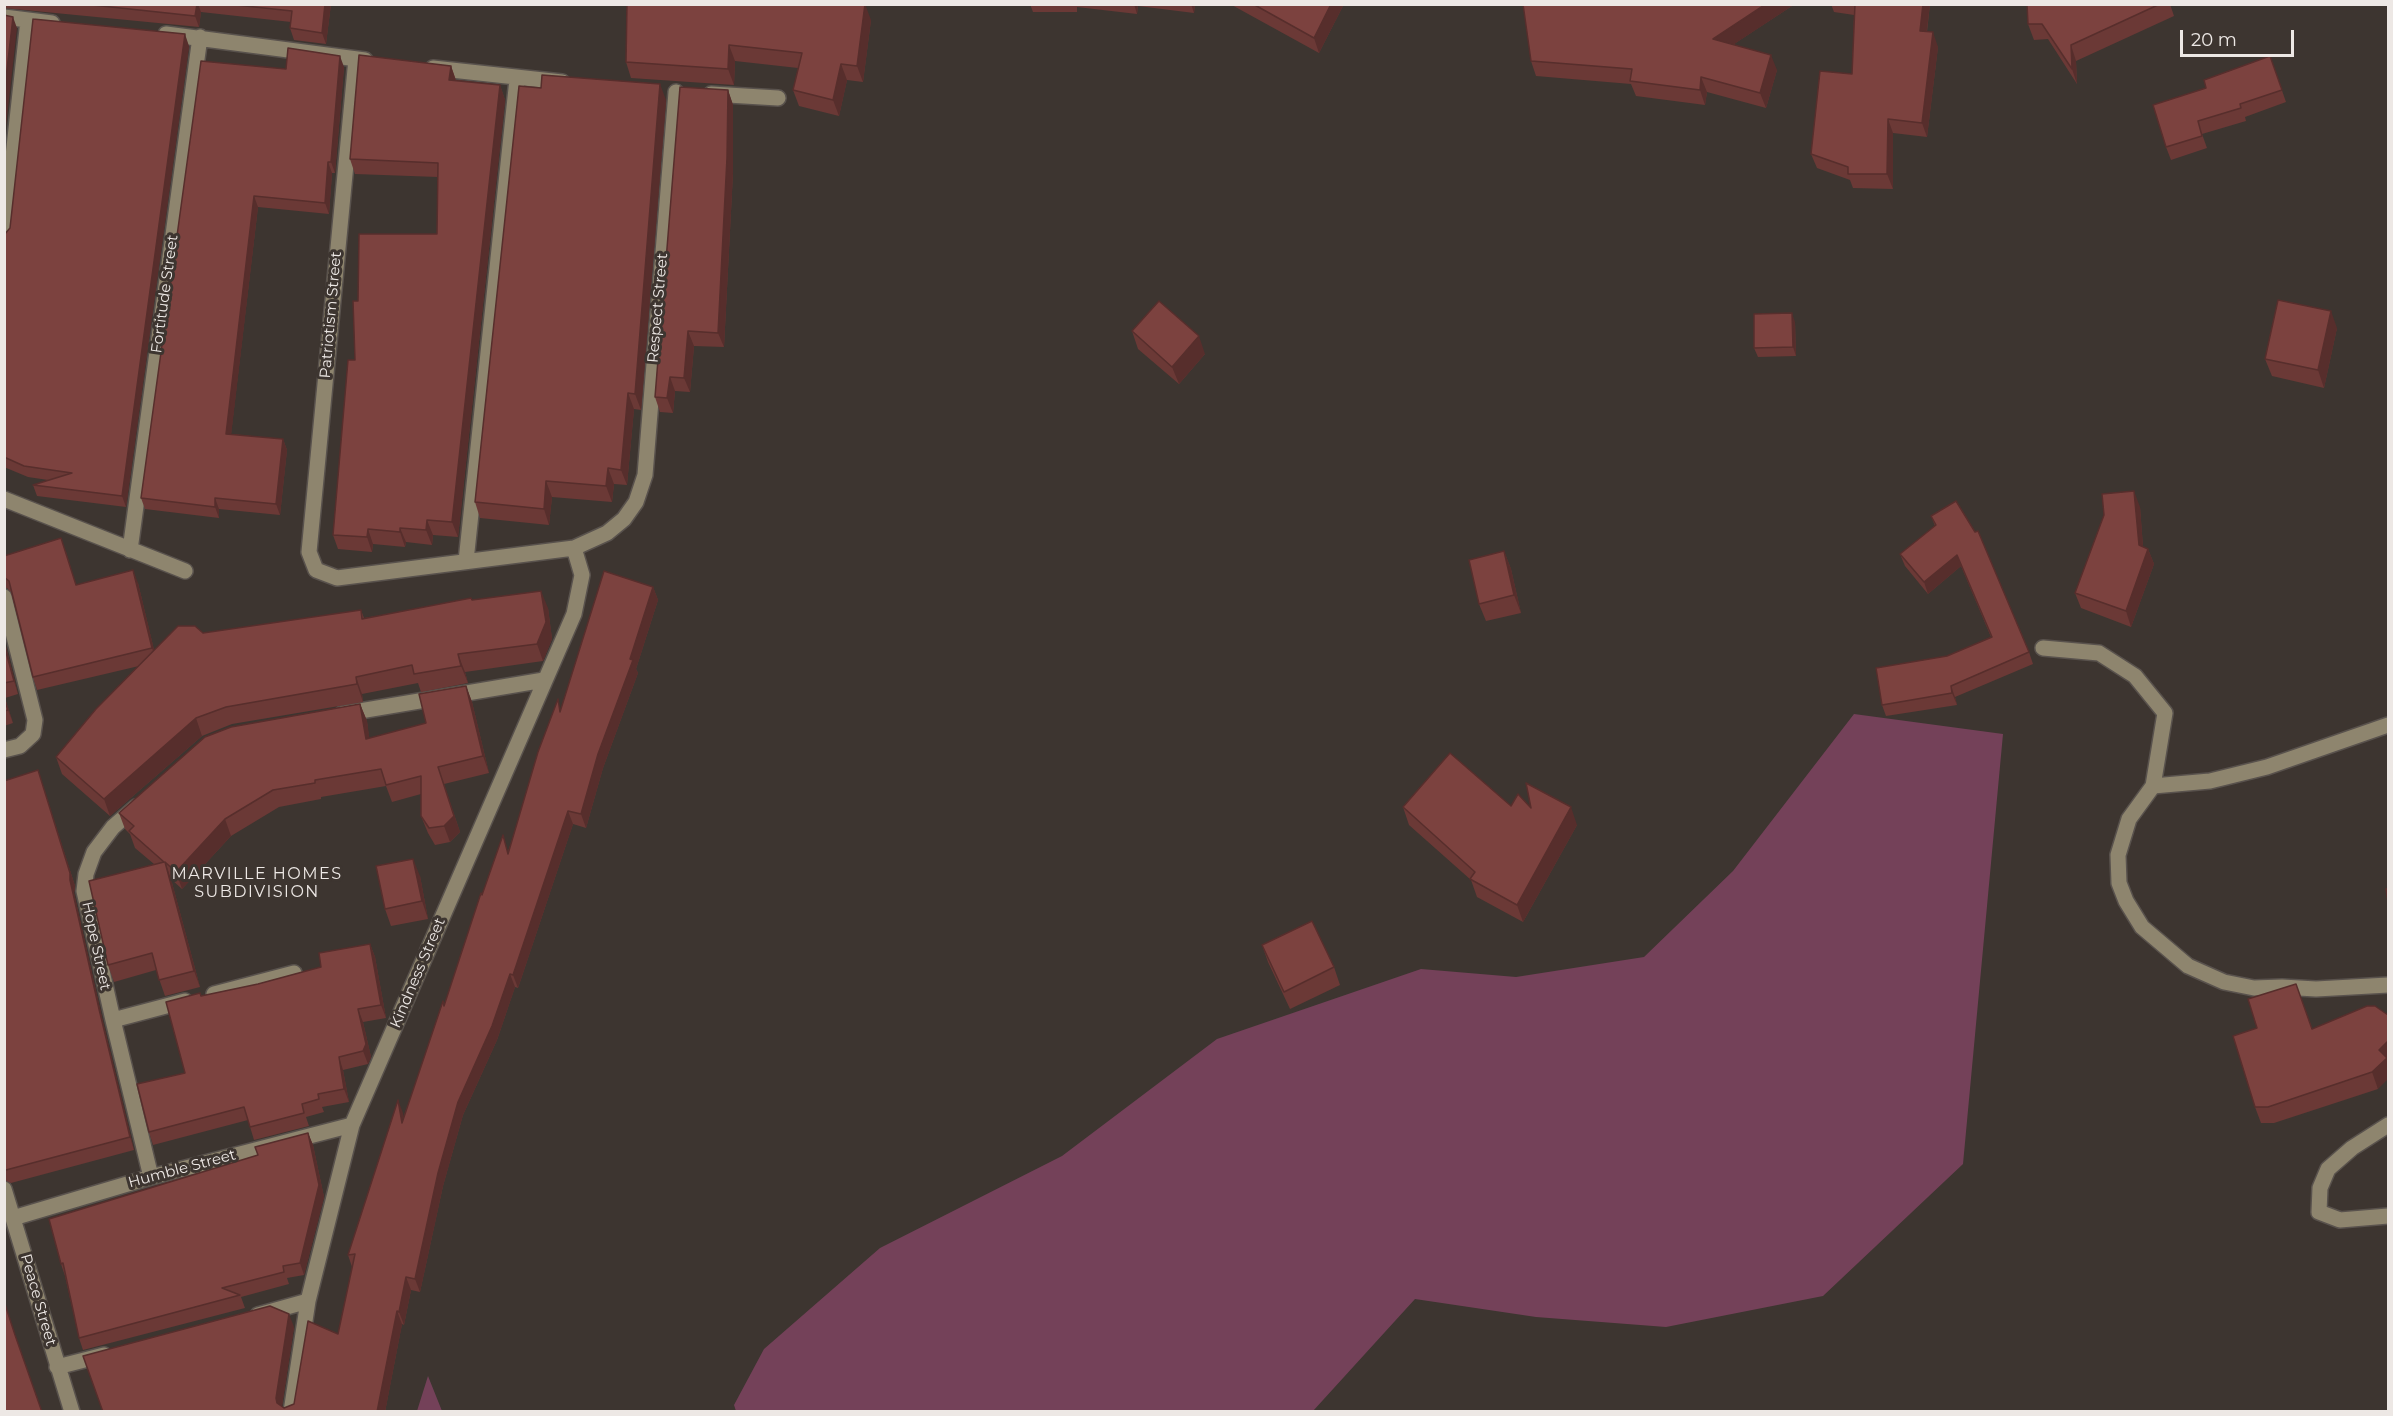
<!DOCTYPE html>
<style>
body{margin:0}
#map{position:relative;width:2393px;height:1416px;overflow:hidden;background:#3d3530;font-family:Montserrat,sans-serif}
canvas{display:block}
.frame{position:absolute;inset:0;border:6px solid #ede8e5;pointer-events:none}
.scale{position:absolute;left:2180px;top:30px;width:114px;height:27px;box-sizing:border-box;border:3px solid #ede8e5;border-top:0;padding-left:8px;font-size:18px;line-height:21px;white-space:nowrap;color:#ede8e5;-webkit-text-stroke:4px #3d3530;paint-order:stroke}
</style>
<div id="map">
<canvas width="2393" height="1416"></canvas>
<div class="frame"></div>
<div class="scale">20 m</div>
</div>
<script>
const ctx = document.querySelector('canvas').getContext('2d');
ctx.lineJoin = 'round';
function fill(path, color) { ctx.fillStyle = color; ctx.fill(path, 'evenodd'); }
const shape = rows => new Path2D(rows.map(r => 'M' + r).join(''));
function trace(path, color, width, dash) { ctx.strokeStyle = color; ctx.lineWidth = width; ctx.lineCap = dash ? 'butt' : 'round'; ctx.setLineDash(dash || []); ctx.stroke(path); }
function drawText(font, color, halo, rows, align = 'center') {
  ctx.font = font + ' Montserrat,sans-serif'; ctx.lineWidth = 6; ctx.setLineDash([]); ctx.textBaseline = 'middle'; ctx.strokeStyle = halo; ctx.fillStyle = color; for (const [text, x, y, turn = 0] of rows) {
    ctx.save(); ctx.translate(x, y); ctx.rotate((+turn || 0) * Math.PI / 180); ctx.textAlign = isNaN(turn) ? turn : align; if (halo) ctx.strokeText(text, 0, 0); ctx.fillText(text, 0, 0); ctx.restore();
  }
}
const green = shape([
 [1854,714,2003,734,1963,1164,1823,1296,1666,1327,1536,1317,1415,1299,1313,1411,736,1411,734,1405,764,1349,880,1248,1062,1156,1217,1039,1421,969,1516,977,1644,957,1733,871],
 [428,1376,442,1411,417,1411]
]);
const minor = shape([
 [4,17,52,23],
 [166,34,365,60],
 [356,59,309,552,316,570,337,578,574,548,607,533,624,519,636,502,645,475,676,92],
 [433,68,562,82],
 [711,94,778,98],
 [4,238,28,20],
 [4,499,185,571],
 [130,550,200,37],
 [466,561,517,79],
 [4,597,35,720,33,734,20,746,4,750],
 [2043,648,2099,653,2135,676,2165,713,2153,786,2129,819,2118,855,2119,883,2126,901,2142,927,2188,966,2224,982,2254,988,2282,987,2316,989,2388,985],
 [342,714,544,680],
 [2153,786,2210,781,2267,767,2388,725],
 [136,807,113,827,94,852,86,874,84,891,113,1020,151,1177],
 [214,994,294,973],
 [113,1020,185,1001],
 [2388,1125,2352,1148,2328,1169,2320,1188,2319,1212,2340,1220,2388,1216],
 [4,1189,72,1412],
 [13,1218,151,1177,352,1125],
 [258,1315,308,1301],
 [57,1367,104,1355],
 [291,1412,308,1301,352,1125,574,614,582,575,574,548]
]);
const wall = shape([
 [4,4,331,4,326,44,294,40,290,28,291,22,201,12,199,27,4,8],
 [1030,4,1195,4,1194,13,1138,6,1137,14,1077,7,1077,12,1033,12],
 [1230,4,1344,4,1319,53],
 [1523,4,1795,4,1734,44,1777,70,1766,108,1707,92,1705,105,1636,96,1631,84,1536,76,1531,61],
 [1831,4,1930,4,1927,32,1938,47,1927,137,1893,133,1893,189,1853,188,1850,180,1817,168,1811,154,1852,74,1854,15,1834,12],
 [2027,4,2170,4,2174,16,2076,61,2077,84,2048,39,2034,40,2028,24],
 [871,20,863,82,847,80,839,116,799,106,793,90,798,68,735,61,734,85,631,78,626,62],
 [189,46,126,507,37,496,33,485,48,480,28,477,4,467,4,235],
 [2270,56,2286,102,2245,117,2246,121,2202,134,2207,148,2171,160,2166,147,2206,88],
 [451,66,456,80,500,85,505,100,458,537,433,535,432,545,406,542,405,547,373,544,372,552,338,549,333,535,355,360,358,301,437,234,438,177,355,174,350,159],
 [344,67,335,173,332,173,329,214,258,207,231,434,283,439,287,450,280,515,219,509,219,518,145,509,141,498,286,69],
 [728,90,733,105,733,173,724,347,694,346,690,392,675,391,673,413,660,412,655,397],
 [666,100,641,410,634,409,627,485,614,484,612,502,552,497,549,525,480,518,475,502],
 [1795,322,1796,356,1758,357,1754,348],
 [2337,328,2324,388,2272,376,2265,359],
 [1132,331,1205,354,1179,384,1138,349],
 [2140,507,2143,547,2148,549,2154,564,2131,627,2081,608,2075,593],
 [1931,516,2029,652,2033,664,1955,697,1957,705,1886,716,1882,705,1947,656,1991,637,1961,566,1928,594,1905,566,1900,554,1935,526],
 [1504,551,1511,569,1521,613,1486,621,1479,604],
 [66,552,76,585,138,583,154,650,203,633,361,610,364,618,472,600,548,608,552,639,543,661,465,672,468,683,421,692,418,683,362,694,363,702,232,724,202,736,110,816,62,774,56,757,139,666,37,690,33,677,11,592,7,588,4,588,4,556],
 [653,587,658,600,636,669,638,673,603,768,586,828,573,824,518,988,515,987,497,1040,463,1115,443,1186,420,1292,411,1290,404,1325,402,1324,385,1412,103,1412,294,1327,282,1406,284,1408,294,1404,338,1334,352,1267,348,1255,403,1113,403,1118,444,1005,482,895,508,851,561,708],
 [4,639,18,694,5,698,13,723,4,726],
 [466,686,472,702,489,773,444,784,460,832,450,842,435,845,428,833,421,816,421,794,392,802,386,786,321,797,321,799,279,807,231,836,182,889,171,879,200,987,165,996,156,970,114,982,108,965,154,864,135,848,130,834,125,829,119,813,360,704,367,721,369,738,426,723],
 [38,770,75,886,74,893,103,1022,134,1150,11,1183,4,1180,4,781],
 [1511,806,1531,808,1577,825,1523,922,1477,897,1471,880,1409,825,1403,807],
 [420,876,428,919,391,926,385,909],
 [370,944,375,957,386,1018,363,1022,371,1057,368,1064,343,1070,349,1102,322,1107,324,1112,306,1117,309,1126,254,1140,248,1120,153,1145,149,1132,185,1073,201,996,258,984,321,967],
 [1262,945,1334,967,1340,985,1290,1009,1268,962],
 [2367,1006,2378,1089,2274,1123,2261,1123,2255,1107,2312,1029],
 [308,1133,313,1145,324,1197,304,1275,287,1278,289,1284,241,1297,245,1308,83,1350,79,1338,65,1276,61,1264,258,1155]
]);
const shadedWall = shape([
 [197,4,198,4,201,12,199,27,195,16],
 [325,4,331,4,326,44,322,33],
 [865,4,871,20,863,82,857,66],
 [1134,4,1138,4,1137,14],
 [1191,4,1195,4,1194,13],
 [1331,4,1344,4,1319,53,1314,38],
 [1766,4,1795,4,1719,54,1713,39],
 [1923,4,1930,4,1925,45,1920,31],
 [13,17,17,28,4,144,4,96],
 [1933,32,1938,47,1927,137,1922,123],
 [185,34,189,46,126,507,122,496],
 [729,45,735,61,734,85,728,69],
 [2071,45,2076,61,2077,84,2072,69],
 [1771,55,1777,70,1766,108,1760,93],
 [340,56,344,67,335,173,331,162],
 [841,64,847,80,839,116,833,100],
 [451,66,456,81,449,80],
 [1701,77,1707,92,1705,105,1700,90],
 [660,84,666,100,641,410,635,394],
 [500,85,505,100,458,537,452,522],
 [728,90,733,105,733,173,724,347,718,333],
 [1888,119,1893,133,1893,189,1887,174],
 [328,162,332,173,329,214,325,203],
 [254,196,258,207,230,445,226,434],
 [2331,311,2337,328,2324,388,2318,370],
 [1792,313,1795,322,1796,356,1793,347],
 [688,331,694,346,690,392,684,378],
 [1199,336,1205,354,1179,384,1172,367],
 [670,377,675,391,673,413,667,398],
 [628,393,634,409,627,485,621,470],
 [283,439,287,450,280,515,276,504],
 [608,468,614,484,612,502,606,486],
 [546,481,552,497,549,525,544,509],
 [2134,491,2140,507,2144,560,2148,549,2154,564,2131,627,2126,611,2139,545],
 [215,498,219,509,219,518,215,507],
 [427,520,433,535,432,545,426,530],
 [400,528,406,542,405,547,400,532],
 [368,529,373,544,372,552,367,537],
 [1504,551,1511,569,1521,613,1514,595],
 [1957,555,1961,566,1928,594,1924,582],
 [133,570,138,583,157,662,152,648],
 [653,587,658,600,636,669,638,673,603,768,586,828,581,814,598,754],
 [541,591,548,608,552,639,543,661,537,644],
 [4,639,18,694,14,681,4,645],
 [458,654,465,672,468,683,461,666],
 [356,677,362,694,363,702,357,684],
 [466,686,472,702,489,773,483,756],
 [1951,686,1955,697,1957,705,1952,693],
 [4,696,13,723,8,710],
 [360,704,367,721,372,756,366,739],
 [196,718,202,736,110,816,104,799],
 [438,767,460,832,450,842,444,826],
 [38,770,75,886,74,893,103,1022,134,1150,130,1137,99,1009,70,880],
 [1571,807,1577,825,1523,922,1517,905],
 [568,811,573,824,518,988,513,975],
 [225,819,231,836,182,889,176,872],
 [413,859,420,876,428,919,422,901],
 [165,862,171,879,200,987,194,971],
 [370,944,375,957,386,1018,381,1005],
 [510,974,515,987,497,1040,463,1115,443,1186,420,1292,415,1279,438,1173,458,1102],
 [358,1009,363,1022,371,1057,368,1064,363,1051],
 [2388,1041,2388,1079,2378,1089,2372,1072,2379,1050],
 [339,1057,343,1070,349,1102,344,1089],
 [398,1100,403,1113,407,1136,402,1123],
 [308,1133,313,1145,324,1197,304,1275,300,1263],
 [406,1277,411,1290,404,1325,399,1312],
 [397,1311,402,1324,385,1412,377,1412],
 [289,1314,294,1327,281,1412,277,1403,276,1398]
]);
const building = shape([
 [83,4,197,4,195,16,83,4],
 [227,4,325,4,322,33,290,28,292,11,227,4],
 [627,4,865,4,857,66,841,64,833,100,793,90,802,53,729,45,728,69,626,62,627,4],
 [1253,4,1331,4,1314,38,1253,4],
 [1523,4,1766,4,1713,39,1771,55,1760,93,1701,77,1700,90,1630,81,1632,69,1531,61,1523,4],
 [1855,4,1923,4,1920,31,1933,32,1922,123,1888,119,1887,174,1848,174,1848,167,1811,154,1820,71,1852,74,1855,4],
 [2027,4,2160,4,2071,45,2072,69,2042,24,2028,24,2027,4],
 [4,15,13,17,4,96,4,15],
 [33,19,185,34,122,496,33,485,72,473,24,466,4,457,4,235,10,228,33,19],
 [288,48,340,56,331,162,328,162,325,203,254,196,226,434,283,439,276,504,215,498,215,507,141,498,201,61,286,69,288,48],
 [359,55,451,66,449,80,500,85,452,522,427,520,426,530,400,528,400,532,368,529,367,537,333,535,348,360,355,360,353,301,358,301,359,234,437,234,438,163,350,159,359,55],
 [2270,56,2282,90,2240,104,2241,108,2198,121,2202,136,2166,147,2153,105,2206,88,2204,80,2270,56],
 [542,75,660,84,635,394,628,393,621,470,608,468,606,486,546,481,544,509,475,502,519,86,541,88,542,75],
 [680,87,728,90,727,158,718,333,688,331,684,378,670,377,667,398,655,397,680,87],
 [2278,300,2331,311,2318,370,2265,359,2278,300],
 [1159,301,1199,336,1172,367,1132,331,1159,301],
 [1792,313,1793,347,1754,348,1754,314,1792,313],
 [2134,491,2139,545,2148,549,2126,611,2075,593,2104,515,2102,494,2134,491],
 [1956,501,1975,532,1978,531,2029,652,1951,686,1952,693,1882,705,1876,668,1947,656,1992,637,1957,555,1924,582,1900,554,1936,525,1931,516,1956,501],
 [61,538,76,585,133,570,152,648,33,677,9,581,4,577,4,556,61,538],
 [1504,551,1514,595,1479,604,1469,560,1504,551],
 [604,571,653,587,630,659,633,660,598,754,581,814,568,811,513,975,510,974,492,1026,458,1102,438,1173,415,1279,406,1277,399,1312,397,1311,377,1412,103,1412,83,1356,270,1306,289,1314,276,1398,277,1403,284,1408,294,1404,308,1321,338,1334,355,1254,348,1255,398,1100,402,1123,443,1001,444,1006,481,893,482,895,503,835,508,854,538,752,558,699,560,712,604,571],
 [541,591,546,622,537,644,458,654,461,666,414,674,412,665,356,677,357,684,226,707,196,718,104,799,56,757,96,709,178,626,195,626,203,633,361,610,362,619,471,598,472,600,541,591],
 [4,645,14,681,4,683,4,645],
 [466,686,483,756,438,767,454,816,444,826,429,828,421,816,421,776,386,785,381,769,315,780,315,783,273,790,225,819,176,872,165,862,194,971,159,980,152,953,108,965,89,881,164,862,129,831,134,826,119,813,205,737,231,727,360,704,366,739,426,723,419,694,466,686],
 [4,699,8,710,4,711,4,699],
 [1450,753,1511,806,1518,794,1531,808,1526,783,1571,807,1517,905,1470,879,1475,872,1403,807,1450,753],
 [38,770,70,873,70,880,99,1009,130,1137,6,1170,4,1169,4,781,38,770],
 [413,859,422,901,385,909,376,866,413,859],
 [2388,888,2388,902,2386,889,2388,888],
 [1312,921,1334,967,1284,992,1262,945,1312,921],
 [370,944,381,1005,358,1009,366,1044,363,1051,339,1057,344,1089,318,1094,319,1099,302,1104,304,1113,250,1127,244,1107,149,1132,137,1084,185,1073,166,1002,200,993,201,996,258,984,321,967,319,953,370,944],
 [2296,984,2312,1029,2367,1006,2375,1006,2388,1015,2388,1041,2379,1050,2387,1058,2372,1072,2268,1107,2255,1107,2233,1036,2257,1028,2248,999,2296,984],
 [308,1133,319,1185,300,1263,283,1266,284,1272,222,1288,240,1295,79,1338,63,1263,61,1264,49,1219,258,1155,255,1147,308,1133],
 [4,1301,15,1335,42,1412,4,1412,4,1301]
]);
const streetNames = [
 ["Fortitude Street",165,294,-82],
 ["Respect Street",658,308,-85],
 ["Patriotism Street",331,315,-85],
 ["Hope Street",96,946,78],
 ["Kindness Street",418,973,-67],
 ["Humble Street",182,1169,-15],
 ["Peace Street",38,1300,74]
];
const neighbourhoodNames = [
 ["MARVILLE HOMES",257,874],
 ["SUBDIVISION",257,892]
];
fill(green, '#744159');
trace(minor, '#59524d', 18);
trace(minor, '#8e856e', 15);
fill(wall, '#6b3936');
fill(shadedWall, '#572e2c');
fill(building, '#7c423f');
trace(building, '#572e2c', 1.5);
drawText('15px', '#ede8e5', '#3d3530', streetNames);
ctx.letterSpacing = '1.5px';
drawText('16px', '#ede8e5', '#3d3530', neighbourhoodNames);
ctx.letterSpacing = '0px';
</script>
